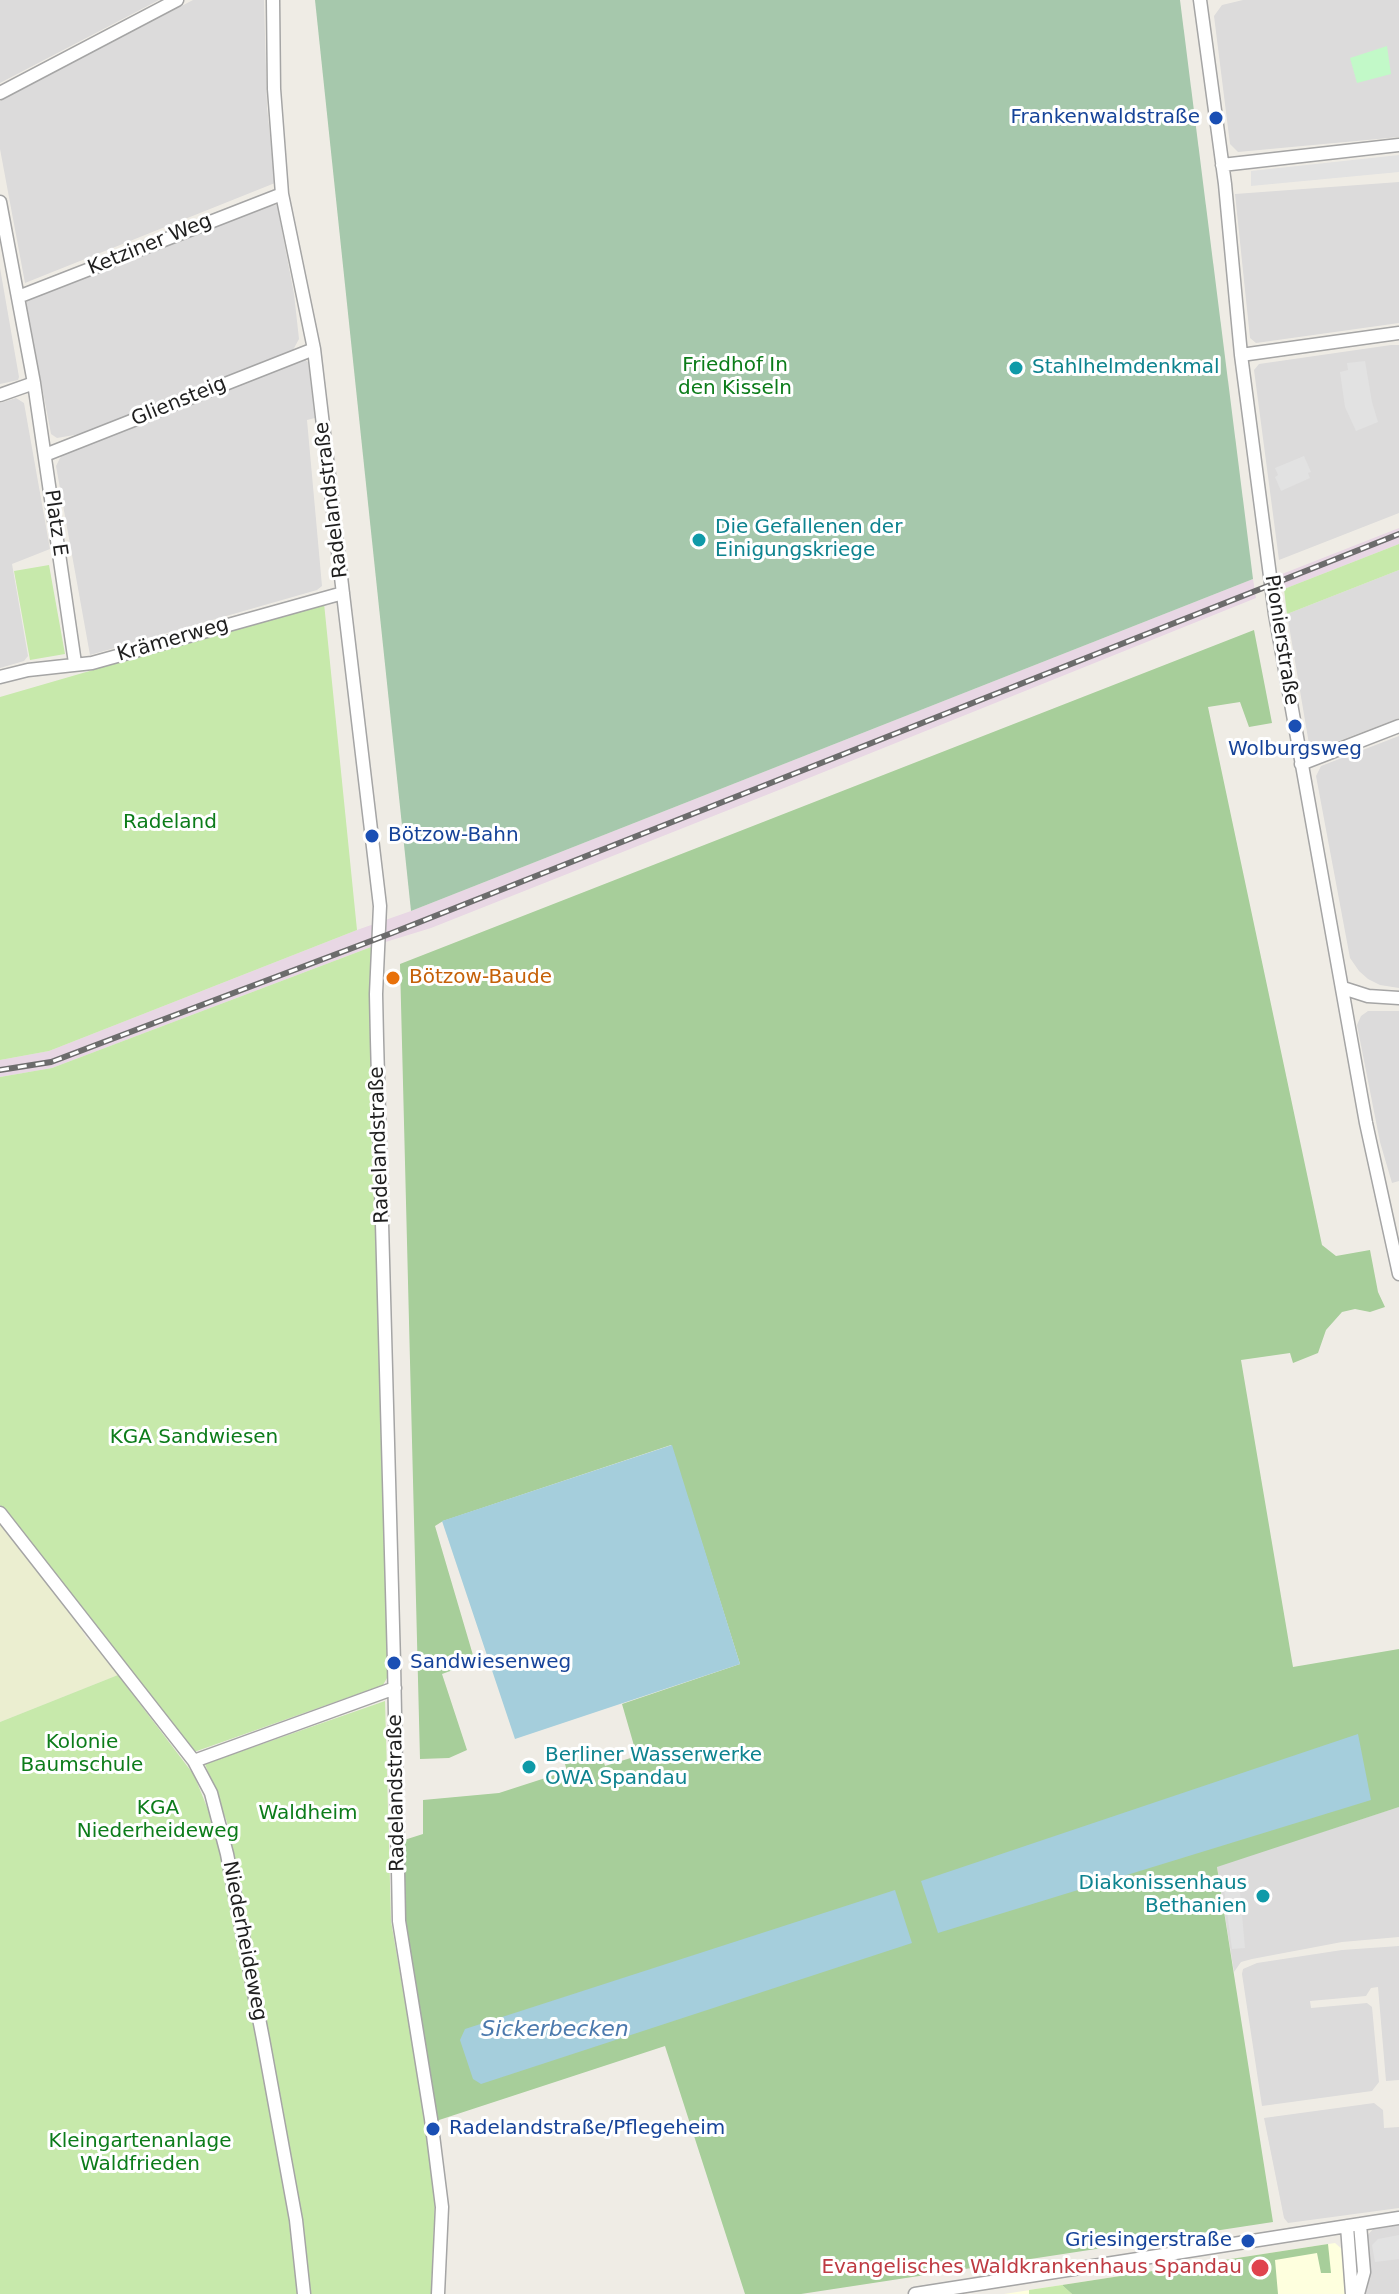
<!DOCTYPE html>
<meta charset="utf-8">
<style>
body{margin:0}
canvas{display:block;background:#efece5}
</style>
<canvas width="1399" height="2294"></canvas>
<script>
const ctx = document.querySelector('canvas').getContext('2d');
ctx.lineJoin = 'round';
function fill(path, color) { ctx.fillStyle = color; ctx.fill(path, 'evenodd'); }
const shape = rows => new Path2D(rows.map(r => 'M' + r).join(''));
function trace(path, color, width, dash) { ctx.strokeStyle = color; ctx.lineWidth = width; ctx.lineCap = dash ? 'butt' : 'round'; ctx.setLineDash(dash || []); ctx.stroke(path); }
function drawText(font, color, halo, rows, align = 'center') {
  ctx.font = font + ' "DejaVu Sans",sans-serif'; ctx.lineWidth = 6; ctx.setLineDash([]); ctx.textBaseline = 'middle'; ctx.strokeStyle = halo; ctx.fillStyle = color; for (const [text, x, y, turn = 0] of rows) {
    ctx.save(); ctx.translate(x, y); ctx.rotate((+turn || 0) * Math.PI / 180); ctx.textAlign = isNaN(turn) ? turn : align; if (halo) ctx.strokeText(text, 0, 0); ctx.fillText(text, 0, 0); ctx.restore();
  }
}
const residential = shape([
 [0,0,159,0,0,83],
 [193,0,264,0,267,107,275,183,25,283,0,149,0,101],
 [1243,0,1399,0,1399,137,1238,152,1230,144,1214,16,1222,5],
 [1399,182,1399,323,1256,343,1250,338,1235,194],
 [277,205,294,294,299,339,293,350,261,362,262,365,80,434,57,438,51,434,26,302,29,299,267,206],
 [0,268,19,377,18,380,0,384],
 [1391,345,1399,345,1399,513,1279,560,1254,370,1259,364],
 [303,358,308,362,315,418,307,420,322,586,317,590,90,655,56,466,61,456,81,448,81,445],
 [16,398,24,403,50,549,12,564,28,656,24,661,0,668,0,403],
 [1399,570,1399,718,1318,749,1309,744,1287,614],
 [1399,736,1399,988,1380,985,1368,979,1359,971,1350,958,1316,776,1321,766],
 [1368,1011,1399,1011,1399,1181,1392,1183,1380,1142,1357,1025,1361,1016],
 [1399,1807,1399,1937,1342,1942,1252,1959,1241,1962,1234,1972,1217,1866],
 [1399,1946,1399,2080,1386,2081,1378,1987,1371,1988,1366,1996,1310,2001,1311,2008,1367,2003,1372,2007,1379,2082,1372,2091,1262,2106,1242,1974,1243,1969,1257,1963,1342,1950],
 [1374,2103,1383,2110,1384,2128,1399,2127,1399,2208,1288,2223,1284,2218,1264,2118],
 [1399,2224,1399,2294,1362,2294,1366,2237,1374,2228]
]);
const industrial = shape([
 [1399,528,1399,544,1284,589,1282,574],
 [1253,579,1256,598,789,786,431,928,379,944,52,1068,0,1077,0,1060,49,1051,357,930,411,911]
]);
const education = shape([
 [1335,2243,1343,2250,1345,2294,1004,2294]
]);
const farmland = shape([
 [0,1525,78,1623,87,1639,93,1642,118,1675,0,1722]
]);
const grass = shape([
 [1399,544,1399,570,1287,614,1284,589],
 [49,565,65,654,30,660,14,571],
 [324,603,357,930,49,1051,0,1060,0,697],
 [379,944,391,1558,387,1678,383,1685,194,1752,0,1505,0,1077,52,1068],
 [118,1675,194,1775,211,1817,210,1820,218,1833,306,2294,0,2294,0,1722],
 [385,1701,391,1921,422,2102,435,2200,431,2294,310,2294,296,2183,283,2109,227,1822,205,1764],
 [1062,2285,1072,2294,1029,2294,1029,2290]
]);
const forest = shape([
 [1254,630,1272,723,1249,727,1240,702,1208,707,1322,1245,1336,1256,1370,1250,1378,1292,1385,1307,1370,1312,1355,1309,1342,1312,1326,1330,1318,1353,1293,1363,1290,1353,1241,1360,1293,1667,1399,1649,1399,1807,1217,1867,1273,2222,801,2294,745,2294,665,2046,436,2121,403,1921,401,1841,423,1834,423,1800,499,1793,567,1771,563,1757,600,1750,605,1766,637,1756,622,1704,740,1664,671,1445,443,1521,435,1526,475,1662,442,1674,467,1750,449,1758,420,1759,400,964],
 [1328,2244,1331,2273,1321,2273,1317,2253,1275,2260,1278,2294,1072,2294,1062,2285]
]);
const cemetery = shape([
 [315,0,1180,0,1253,579,411,911]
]);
const park = shape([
 [1387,46,1391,74,1357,83,1350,58]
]);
const parking = shape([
 [1399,155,1399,172,1251,186,1251,171],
 [1365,361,1372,402,1378,422,1356,431,1345,407,1340,372,1348,370,1347,363],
 [1304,456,1311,472,1308,473,1310,478,1281,491,1275,477,1278,475,1275,468],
 [1239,1881,1245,1948,1232,1949,1223,1882],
 [1399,2235,1399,2259,1375,2262,1372,2245,1378,2239]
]);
const water = shape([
 [672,1445,740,1664,515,1739,442,1521],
 [1358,1734,1371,1800,938,1933,921,1881],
 [895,1890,912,1943,481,2084,473,2079,460,2040,465,2029]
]);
const minor = shape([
 [273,0,274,89,282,194,314,349,380,906,376,994,377,1040,394,1663,399,1921,431,2119,442,2207,438,2294],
 [1200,0,1225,184,1241,355,1275,614,1366,1123,1399,1274],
 [0,93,177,0],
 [1222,165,1399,145],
 [0,202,34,383,75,663],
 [18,297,282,194],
 [1241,355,1399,333],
 [0,395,34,383],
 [45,455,314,349],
 [0,677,28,670,92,663,343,593],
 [1301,764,1399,726],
 [1343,988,1368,996,1399,998],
 [0,1513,194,1761,211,1793,227,1854,263,2039,296,2220,304,2294],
 [194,1761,395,1688],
 [1347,2226,1352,2294],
 [915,2294,1399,2218],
 [1358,2294,1364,2272,1360,2224]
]);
const rail = shape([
 [0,1070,51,1062,392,933,1399,534]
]);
const markers = [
 [1216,118,8,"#1a4fb4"],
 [1016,368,8,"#0f9aa8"],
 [699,540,8,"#0f9aa8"],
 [1295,726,8,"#1a4fb4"],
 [372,836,8,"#1a4fb4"],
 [393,978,8,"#e8710a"],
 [394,1663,8,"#1a4fb4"],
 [529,1767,8,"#0f9aa8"],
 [1263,1896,8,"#0f9aa8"],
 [433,2129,8,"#1a4fb4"],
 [1248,2241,8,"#1a4fb4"],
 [1260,2268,10,"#e0444e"]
];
const transitNames = [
 ["Frankenwaldstraße",1200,118,"right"],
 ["Wolburgsweg",1295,750,"center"],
 ["Bötzow-Bahn",388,836],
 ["Sandwiesenweg",410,1663],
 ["Radelandstraße/Pflegeheim",449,2129],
 ["Griesingerstraße",1232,2241,"right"]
];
const streetNames = [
 ["Ketziner Weg",150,245,-22],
 ["Gliensteig",179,402,-22],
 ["Radelandstraße",332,500,-97],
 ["Platz E",55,523,82],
 ["Krämerweg",173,640,-16],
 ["Pionierstraße",1281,640,81],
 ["Radelandstraße",380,1145,-92],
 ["Radelandstraße",397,1793,-91],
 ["Niederheideweg",244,1941,79]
];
const parkNames = [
 ["Friedhof In",735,366],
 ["den Kisseln",735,389],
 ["Radeland",170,823],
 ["KGA Sandwiesen",194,1438],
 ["Kolonie",82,1743],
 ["Baumschule",82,1766],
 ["KGA",158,1809],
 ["Niederheideweg",158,1832],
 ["Waldheim",308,1814],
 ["Kleingartenanlage",140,2142],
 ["Waldfrieden",140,2165]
];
const cultureNames = [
 ["Stahlhelmdenkmal",1032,368],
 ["Die Gefallenen der",715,528],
 ["Einigungskriege",715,551],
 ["Berliner Wasserwerke",545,1756],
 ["OWA Spandau",545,1779],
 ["Diakonissenhaus",1247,1884,"right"],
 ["Bethanien",1247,1907,"right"]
];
const foodNames = [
 ["Bötzow-Baude",409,978]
];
const healthNames = [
 ["Evangelisches Waldkrankenhaus Spandau",1242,2268]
];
const waterNames = [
 ["Sickerbecken",555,2030]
];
fill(residential, '#dcdbdb');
fill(industrial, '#e8d7e4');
fill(education, '#feffde');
fill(farmland, '#ebeed0');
fill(grass, '#c7e9ab');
fill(forest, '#a7ce9a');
fill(cemetery, '#a6c8ac');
fill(park, '#c2f9c8');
fill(parking, '#e2e2e2');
fill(water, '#a5cedc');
trace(minor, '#a5a5a5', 15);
trace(minor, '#fff', 12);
trace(rail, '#6c6c6c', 6);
trace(rail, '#fff', 3, [9]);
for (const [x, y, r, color] of markers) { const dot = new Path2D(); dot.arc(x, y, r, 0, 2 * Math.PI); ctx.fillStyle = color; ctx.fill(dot); trace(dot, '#fff', 3); }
drawText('20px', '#164399', '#fff', transitNames, 'left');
drawText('20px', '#1e1e1e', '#fff', streetNames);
drawText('20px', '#0c7c1a', '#fff', parkNames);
drawText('20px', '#0d838f', '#fff', cultureNames, 'left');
drawText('20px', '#c56008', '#fff', foodNames, 'left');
drawText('20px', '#be3a42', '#fff', healthNames, 'right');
drawText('italic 22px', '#4b79ad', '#fff', waterNames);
</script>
